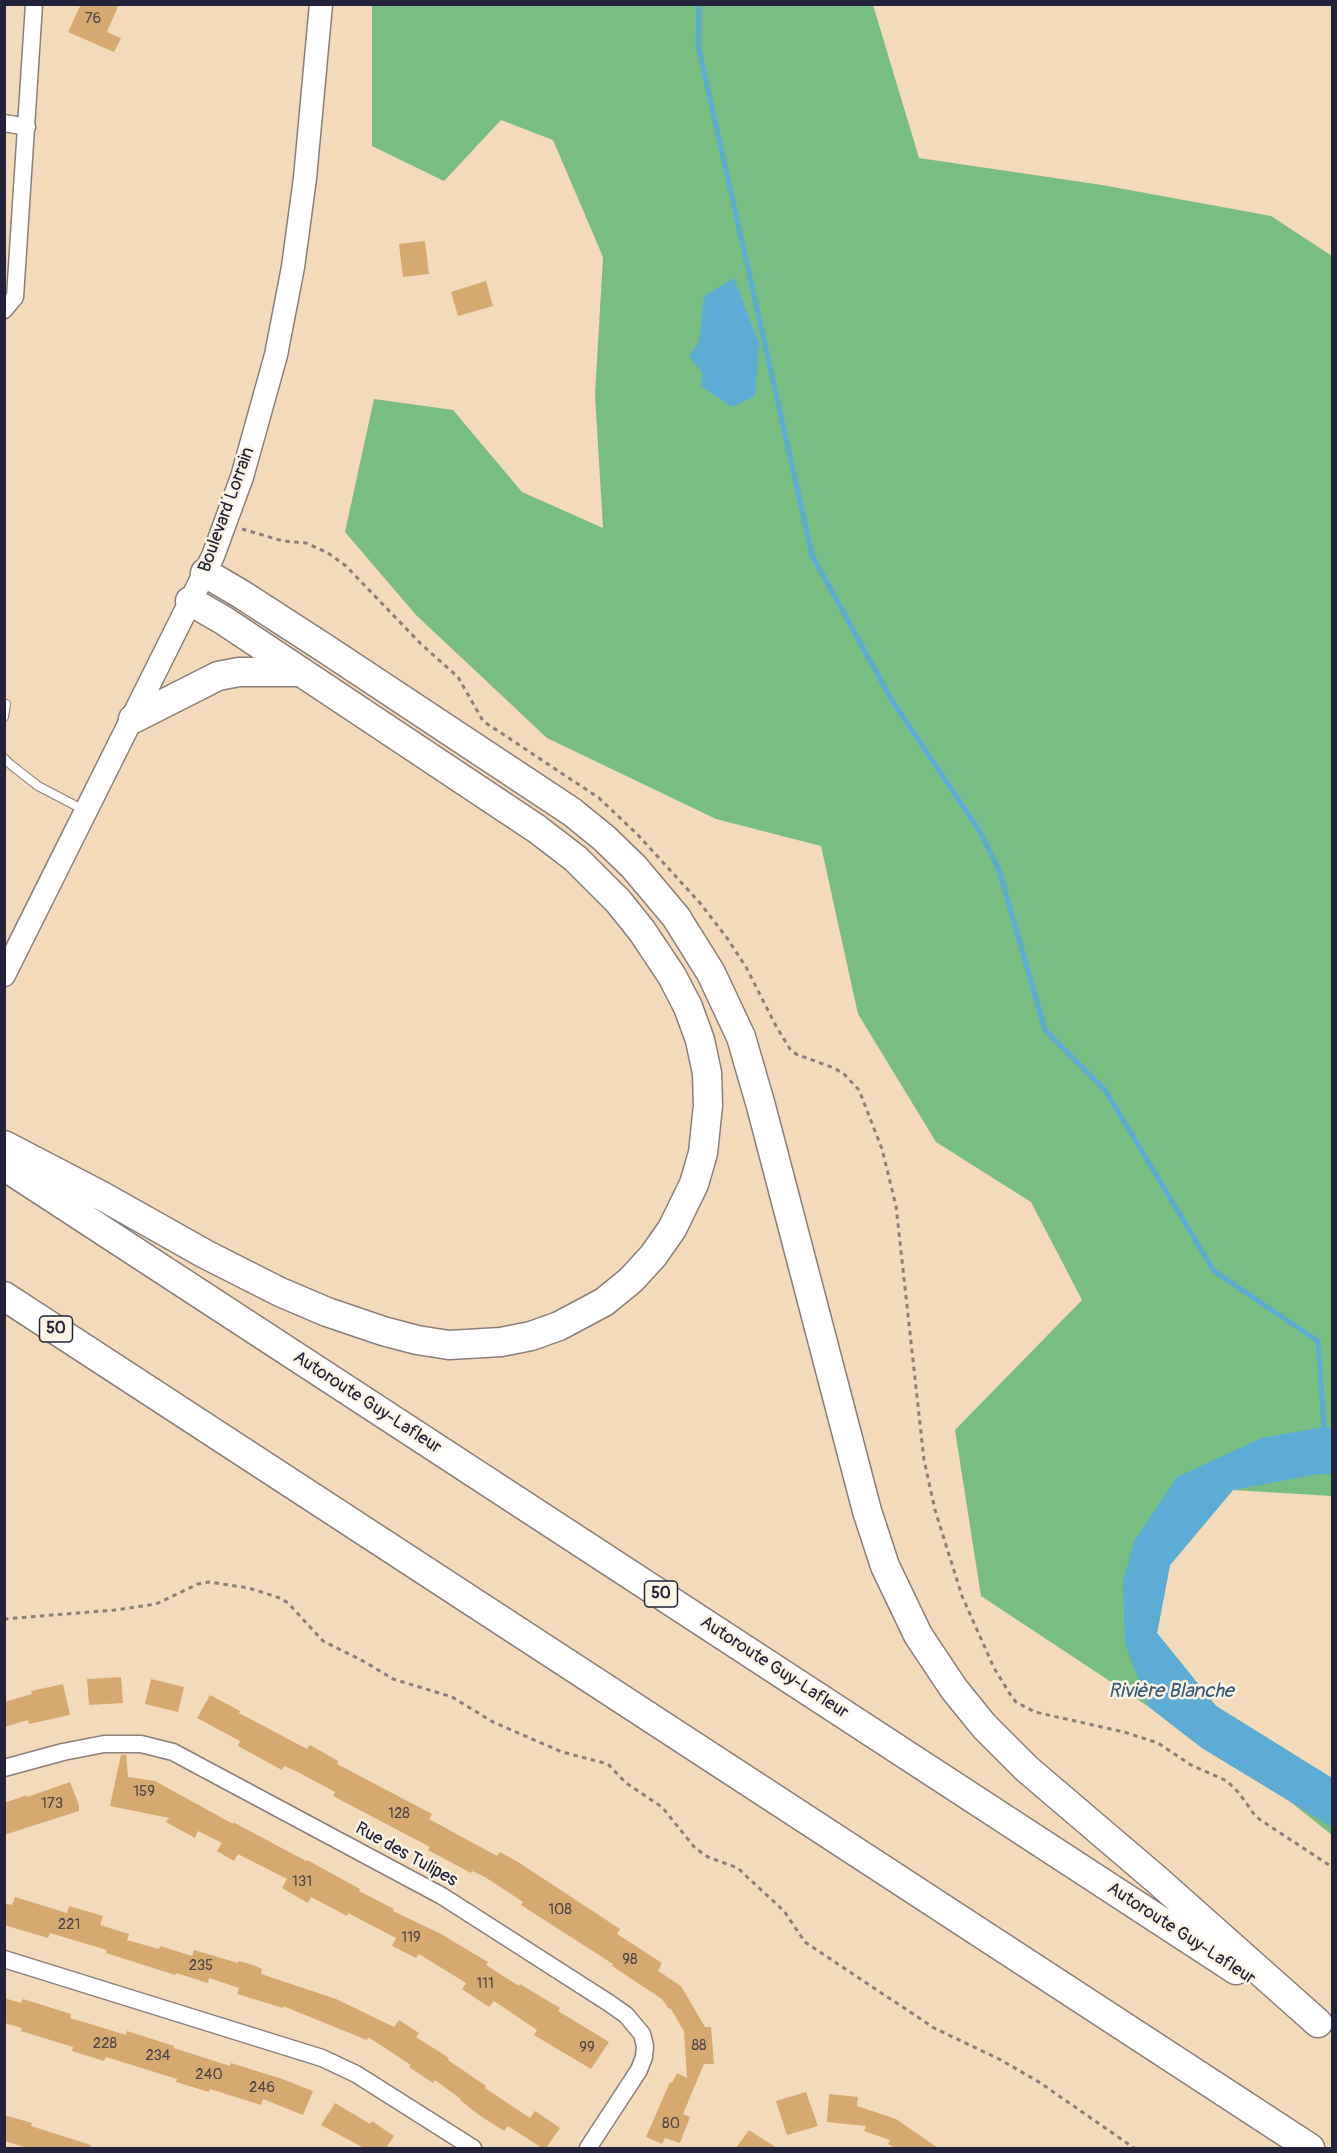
<!DOCTYPE html>
<meta charset="utf-8">
<style>
body{margin:0}
#map{position:relative;width:1337px;height:2153px;overflow:hidden;background:#f2daba;font-family:Pangolin,sans-serif}
canvas{display:block}
.frame{position:absolute;inset:0;border:6px solid #22223b;pointer-events:none}
</style>
<div id="map">
<canvas width="1337" height="2153"></canvas>
<div class="frame"></div>
</div>
<script>
const ctx = document.querySelector('canvas').getContext('2d');
ctx.lineJoin = 'round';
function fill(path, color) { ctx.fillStyle = color; ctx.fill(path, 'evenodd'); }
const shape = rows => new Path2D(rows.map(r => 'M' + r).join(''));
function trace(path, color, width, dash) { ctx.strokeStyle = color; ctx.lineWidth = width; ctx.lineCap = dash ? 'butt' : 'round'; ctx.setLineDash(dash || []); ctx.stroke(path); }
function drawText(font, color, halo, rows, align = 'center') {
  ctx.font = font + ' Pangolin,sans-serif'; ctx.lineWidth = 5; ctx.setLineDash([]); ctx.textBaseline = 'middle'; ctx.strokeStyle = halo; ctx.fillStyle = color; for (const [text, x, y, turn = 0] of rows) {
    ctx.save(); ctx.translate(x, y); ctx.rotate((+turn || 0) * Math.PI / 180); ctx.textAlign = isNaN(turn) ? turn : align; if (halo) ctx.strokeText(text, 0, 0); ctx.fillText(text, 0, 0); ctx.restore();
  }
}
const forest = shape([
 [372,5,873,5,919,158,1102,185,1271,216,1332,256,1332,1496,1233,1490,1170,1565,1157,1633,1216,1706,1332,1778,1332,1835,1288,1800,1202,1748,1149,1707,981,1596,955,1430,1082,1300,1031,1202,936,1142,858,1014,821,846,716,819,547,738,416,615,345,532,374,399,453,410,522,492,603,528,595,395,603,257,553,140,501,120,444,181,372,146]
]);
const water = shape([
 [734,278,759,344,755,396,732,407,701,386,703,373,689,357,699,341,704,296],
 [1324,1427,1332,1428,1332,1474,1318,1474,1233,1490,1170,1565,1157,1633,1216,1706,1332,1778,1332,1827,1202,1748,1149,1707,1125,1644,1123,1581,1134,1541,1177,1477,1262,1438]
]);
const stream = shape([
 [699,4,698,45,812,555,891,699,979,830,999,870,1045,1030,1105,1090,1214,1271,1318,1341,1324,1427]
]);
const building = shape([
 [81,4,119,4,107,32,121,38,114,52,68,32],
 [425,241,429,274,403,277,399,244],
 [486,281,493,306,458,316,451,292],
 [121,1677,123,1703,89,1705,87,1679],
 [151,1679,184,1687,178,1712,145,1704],
 [63,1684,70,1715,29,1724,28,1720,4,1727,4,1702,32,1694,31,1691],
 [210,1695,240,1711,239,1713,307,1749,310,1745,338,1761,337,1764,432,1814,429,1819,497,1856,500,1852,518,1862,620,1929,617,1934,662,1963,658,1971,681,1986,705,2027,711,2027,714,2064,704,2064,683,2114,690,2117,680,2143,665,2138,662,2144,646,2137,670,2082,672,2083,677,2073,687,2078,684,2031,671,2009,668,2008,662,1999,612,1966,613,1964,521,1905,523,1902,485,1877,472,1871,471,1873,428,1850,430,1847,333,1796,335,1792,296,1771,284,1766,282,1770,238,1746,240,1741,197,1718],
 [121,1755,126,1755,128,1777,155,1781,233,1824,233,1822,306,1861,307,1860,360,1889,359,1891,394,1909,393,1911,441,1934,476,1955,488,1962,486,1965,519,1986,520,1984,548,2001,560,2008,558,2011,609,2042,591,2069,534,2035,537,2030,494,2001,489,2007,462,1989,466,1983,419,1954,416,1958,392,1946,396,1938,348,1913,347,1916,311,1897,308,1903,282,1888,287,1879,238,1854,234,1861,217,1851,222,1843,198,1831,195,1838,166,1822,169,1818,110,1806],
 [70,1782,79,1805,79,1811,4,1835,4,1803,27,1795,27,1797],
 [15,1897,67,1913,69,1906,103,1916,100,1925,129,1934,127,1940,159,1949,160,1946,192,1956,194,1950,238,1963,239,1961,253,1965,262,1969,261,1974,336,1999,394,2027,399,2020,419,2033,416,2037,449,2058,448,2060,486,2086,485,2088,530,2118,535,2111,560,2128,546,2148,542,2148,508,2126,504,2131,479,2115,460,2100,461,2099,435,2080,433,2083,409,2067,411,2065,368,2037,367,2040,283,2006,283,2008,237,1994,239,1988,209,1978,208,1983,176,1973,175,1975,106,1953,107,1950,50,1933,48,1938,4,1925,4,1903,12,1905],
 [4,1998,21,2003,23,1999,71,2014,70,2018,97,2026,126,2035,127,2031,174,2046,174,2048,230,2066,231,2063,282,2079,313,2091,303,2115,263,2099,261,2105,210,2089,209,2092,176,2082,177,2079,106,2057,104,2061,72,2051,73,2047,21,2031,22,2028,4,2023],
 [806,2092,818,2126,787,2135,776,2101],
 [829,2094,858,2097,857,2106,896,2119,938,2148,895,2148,888,2144,890,2140,864,2131,866,2126,827,2122],
 [335,2103,370,2124,372,2121,394,2136,386,2148,364,2148,321,2125],
 [4,2115,32,2123,31,2126,91,2145,90,2148,28,2148,4,2141],
 [749,2130,755,2134,777,2148,736,2148]
]);
const path = shape([
 [242,529,283,541,306,543,328,553,346,566,420,643,458,677,483,721,599,798,638,835,700,903,727,938,746,967,776,1026,790,1049,796,1054,834,1068,844,1074,859,1090,882,1149,896,1206,924,1460,935,1510,962,1596,994,1668,1010,1694,1016,1702,1035,1712,1124,1732,1158,1743,1191,1765,1227,1781,1239,1793,1254,1814,1259,1819,1332,1867],
 [4,1619,115,1610,156,1604,198,1584,209,1582,249,1588,280,1598,288,1603,323,1641,365,1662,393,1679,452,1697,493,1722,562,1752,608,1764,626,1783,662,1807,695,1848,708,1857,738,1868,744,1874,784,1911,805,1942,934,2028,999,2059,1039,2082,1134,2148]
]);
const service = shape([
 [4,717,6,704],
 [4,758,10,764,38,786,86,811]
]);
const minor = shape([
 [4,123,27,127],
 [4,310,15,297,34,4],
 [4,1768,63,1752,104,1744,141,1744,173,1752,442,1896,609,2003,626,2015,642,2034,645,2046,644,2057,639,2070,588,2148],
 [4,1959,322,2058,356,2074,473,2148]
]);
const secondary = shape([
 [4,975,213,556,242,477,276,355,293,267,305,178,321,4]
]);
const motorway = shape([
 [205,573,241,594,326,649,572,812,604,838,634,867,676,917,711,973,741,1037,761,1106,867,1511,885,1566,918,1635,954,1689,984,1726,1027,1769,1156,1879,1318,2023],
 [133,719,218,676,239,672,298,672],
 [4,1145,102,1196,205,1254,280,1292,327,1312,383,1331,417,1340,449,1345,501,1342,531,1336,559,1326,604,1302,631,1280,653,1256,672,1229,694,1184,703,1153,708,1105,707,1073,700,1040,688,1007,672,976,642,931,618,901,576,859,537,829,223,620,190,601],
 [4,1166,1236,1970],
 [4,1296,1310,2148]
]);
const numberNames = [
 ["76",93,19],
 ["159",144,1792],
 ["173",52,1804],
 ["128",399,1814],
 ["131",302,1882],
 ["108",560,1910],
 ["221",69,1925],
 ["119",411,1938],
 ["98",630,1960],
 ["235",201,1966],
 ["111",485,1984],
 ["228",105,2044],
 ["88",699,2046],
 ["99",587,2048],
 ["234",158,2056],
 ["240",209,2075],
 ["246",262,2088],
 ["80",671,2124]
];
const shields = [
 [56,1329,33],
 [661,1594,33]
];
const shieldNames = [
 ["50",56,1329],
 ["50",661,1594]
];
const streetNames = [
 ["Boulevard Lorrain",227,510,-70],
 ["Autoroute Guy-Lafleur",367,1403,33],
 ["Autoroute Guy-Lafleur",774,1668,33],
 ["Rue des Tulipes",406,1855,29],
 ["Autoroute Guy-Lafleur",1181,1934,33]
];
const waterNames = [
 ["Rivière Blanche",1171,1692]
];
fill(forest, '#78bd81');
fill(water, '#5cacd6');
trace(stream, '#5cacd6', 5);
fill(building, '#d5a970');
trace(service, '#8a7e7a', 10);
trace(minor, '#8a7e7a', 19);
trace(secondary, '#8a7e7a', 25);
trace(motorway, '#8a7e7a', 31);
trace(path, '#8a7e7a', 3, [4.5, 4.5]);
trace(service, '#fff', 8);
trace(minor, '#fff', 16);
trace(secondary, '#fff', 22);
trace(motorway, '#fff', 28);
drawText('15px', '#4f4448', null, numberNames);
for (const [x, y, w] of shields) { const box = new Path2D(); box.roundRect(x - w / 2, y - 13, w, 26, 4.5); ctx.fillStyle = '#fcf5e5'; ctx.fill(box); trace(box, '#22223b', 1.5); }
drawText('bold 16px', '#22223b', null, shieldNames);
drawText('18px', '#22223b', '#fcf5e5', streetNames);
drawText('italic 20px', '#395979', '#fcf5e5', waterNames);
</script>
